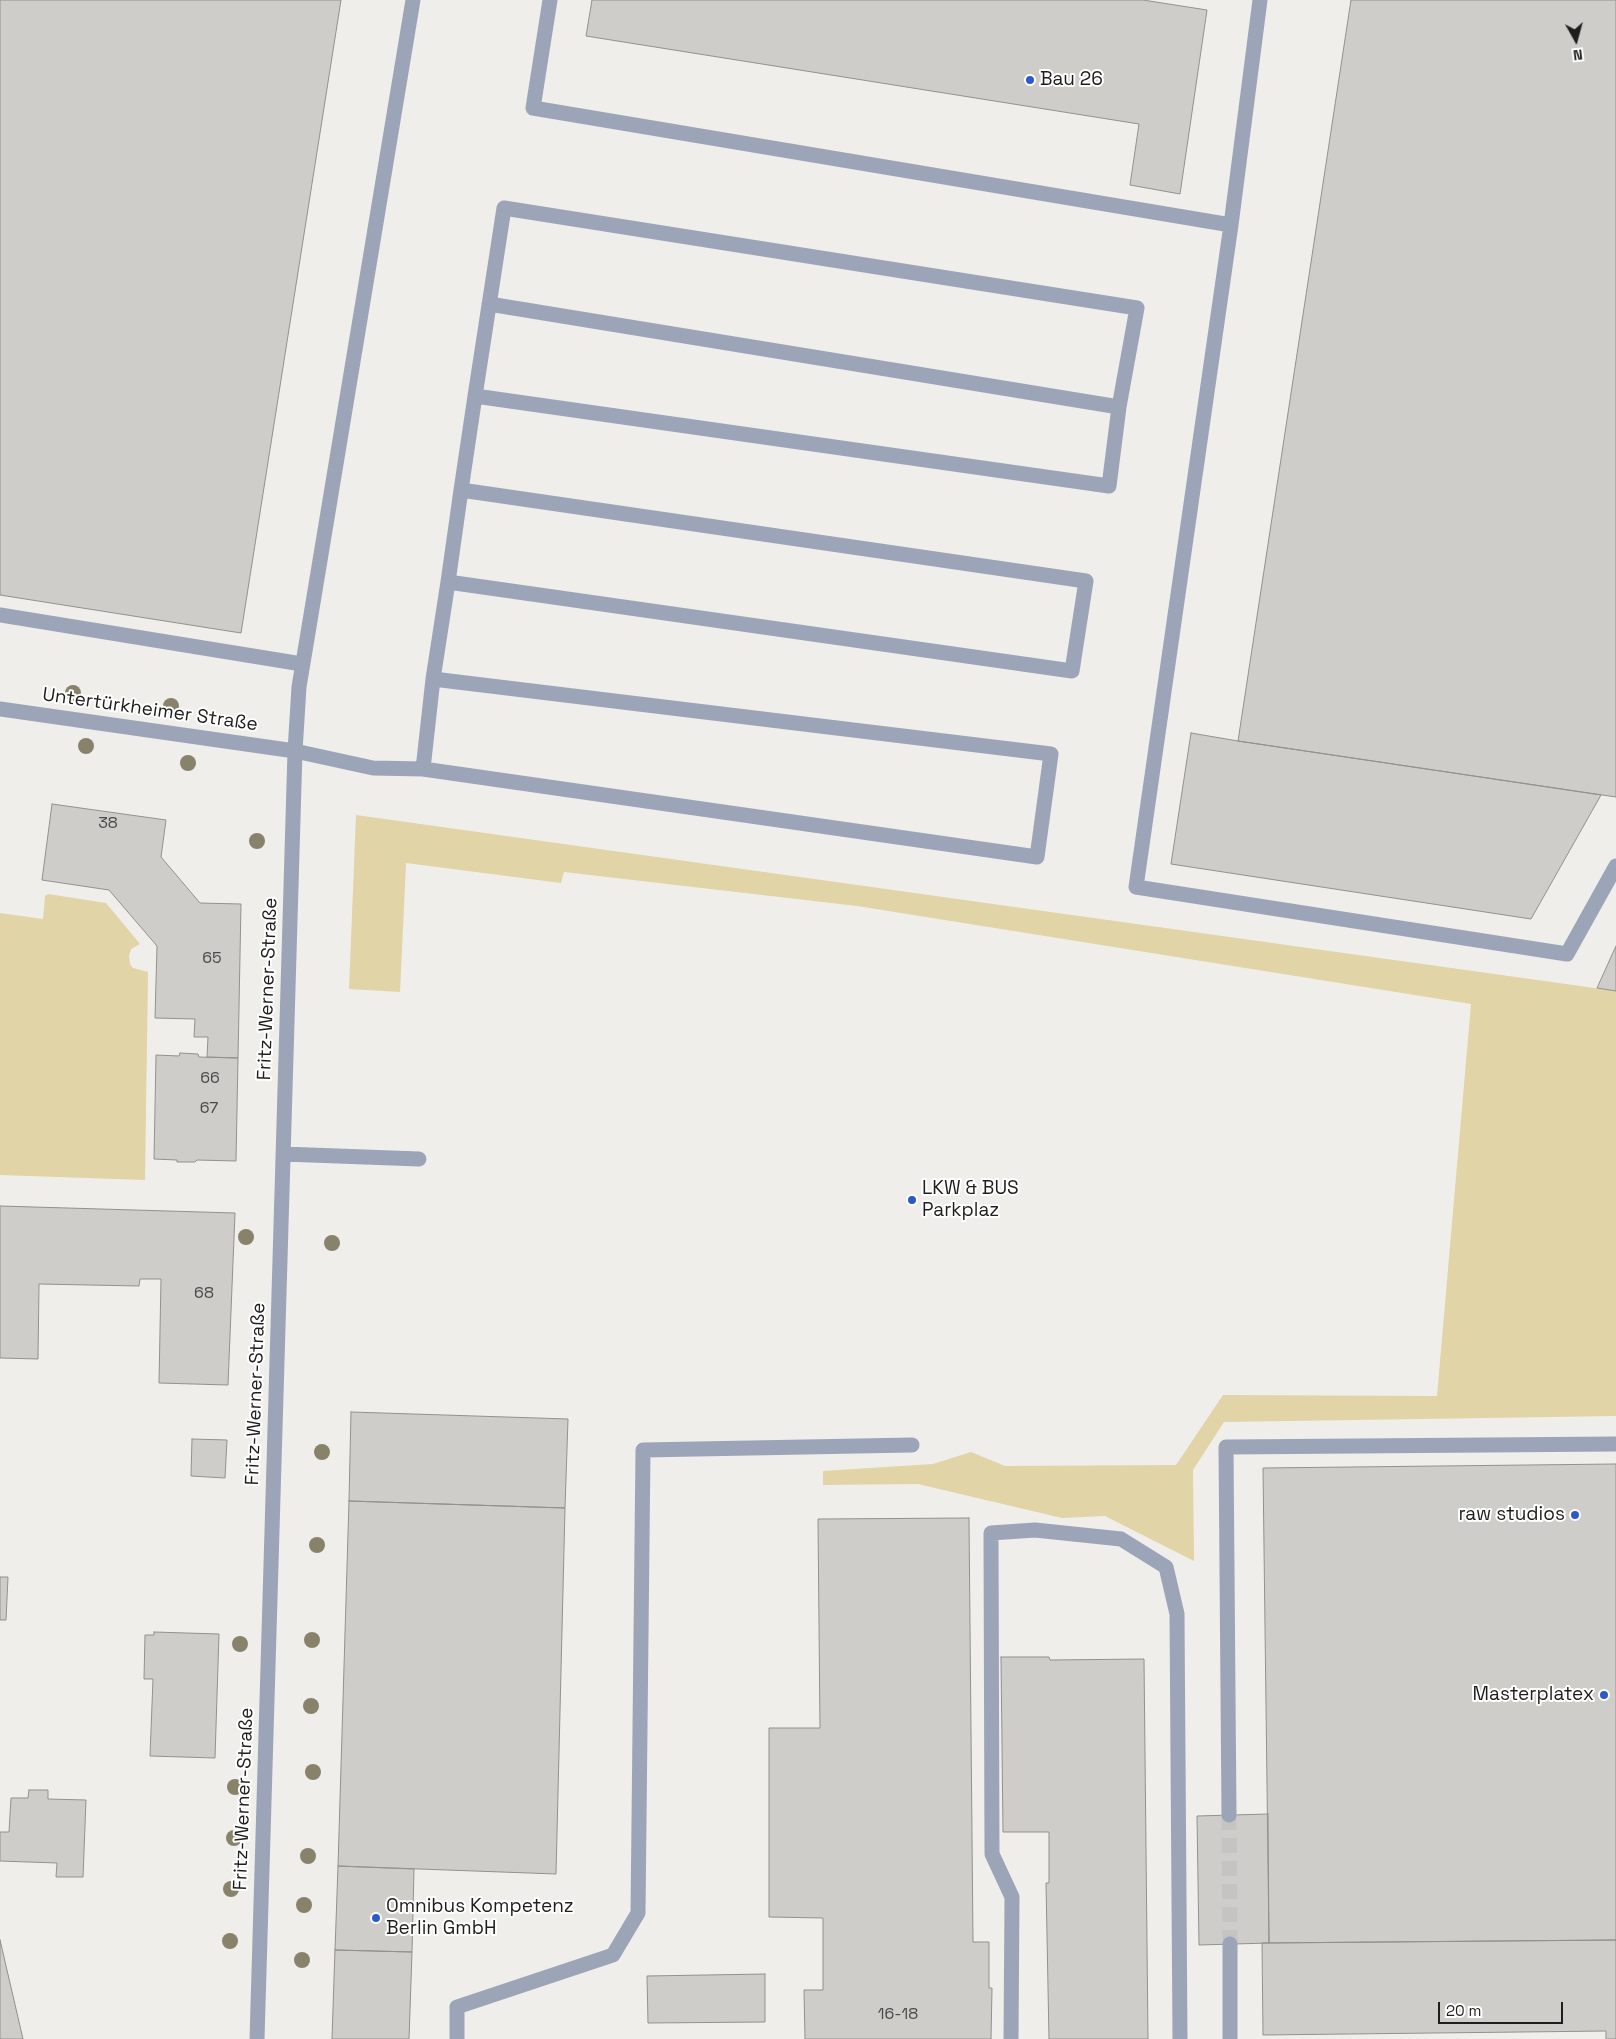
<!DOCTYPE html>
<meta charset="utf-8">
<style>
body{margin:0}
#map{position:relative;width:1616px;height:2039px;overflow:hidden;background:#efeeeb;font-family:"Space Grotesk",sans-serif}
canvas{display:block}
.north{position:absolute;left:1551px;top:15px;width:50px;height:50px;-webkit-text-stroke:4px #fff;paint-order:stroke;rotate:173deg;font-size:14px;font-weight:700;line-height:20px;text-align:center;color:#1e1e1c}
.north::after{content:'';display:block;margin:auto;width:18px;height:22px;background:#1e1e1c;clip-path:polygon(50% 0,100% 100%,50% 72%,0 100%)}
.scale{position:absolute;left:1438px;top:2002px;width:125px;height:22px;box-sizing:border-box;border:2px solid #1e1e1c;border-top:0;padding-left:6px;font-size:15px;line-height:18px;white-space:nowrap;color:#1e1e1c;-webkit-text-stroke:4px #fff;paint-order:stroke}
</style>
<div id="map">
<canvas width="1616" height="2039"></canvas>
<div class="north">N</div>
<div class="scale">20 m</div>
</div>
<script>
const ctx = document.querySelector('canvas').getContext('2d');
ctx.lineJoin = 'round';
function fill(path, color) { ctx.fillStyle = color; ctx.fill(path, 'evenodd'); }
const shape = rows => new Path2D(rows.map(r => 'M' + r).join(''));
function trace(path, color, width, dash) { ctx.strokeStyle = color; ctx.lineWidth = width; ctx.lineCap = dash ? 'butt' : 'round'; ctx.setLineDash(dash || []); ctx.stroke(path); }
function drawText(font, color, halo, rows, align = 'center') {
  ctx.font = font + ' "Space Grotesk",sans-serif'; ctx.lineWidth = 4; ctx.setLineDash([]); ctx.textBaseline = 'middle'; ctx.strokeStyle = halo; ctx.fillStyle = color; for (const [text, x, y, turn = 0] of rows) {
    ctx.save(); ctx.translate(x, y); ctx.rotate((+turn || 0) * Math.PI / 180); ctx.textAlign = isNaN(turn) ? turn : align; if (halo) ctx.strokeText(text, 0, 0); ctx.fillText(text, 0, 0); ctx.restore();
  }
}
const green = shape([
 [356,815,1616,991,1616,1416,1224,1422,1193,1470,1194,1561,1105,1516,1062,1518,918,1484,823,1485,823,1471,933,1464,971,1452,1005,1466,1176,1465,1223,1395,1437,1396,1471,1004,857,906,564,872,561,883,406,863,400,992,349,989],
 [48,894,106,903,140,944,131,949,129,956,130,964,133,968,148,972,145,1180,0,1175,0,913,43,919,45,896]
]);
const building = shape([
 [0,0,341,0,241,633,0,595,0,0],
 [592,0,1143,0,1207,10,1180,194,1130,185,1139,124,586,36,592,0],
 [1351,0,1616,0,1616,797,1238,741,1351,0],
 [1191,733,1238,741,1601,795,1531,919,1171,864,1191,733],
 [52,804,166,820,161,857,200,903,241,904,238,1058,207,1057,208,1037,194,1037,195,1019,155,1018,157,946,109,890,42,880,52,804],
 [1616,946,1616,991,1597,988,1616,946],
 [180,1053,198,1054,199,1057,238,1058,236,1161,197,1160,195,1162,177,1162,177,1160,154,1159,156,1055,179,1056,180,1053],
 [0,1206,235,1213,228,1385,159,1383,161,1279,140,1279,139,1286,39,1284,38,1359,0,1358,0,1206],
 [351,1412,568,1419,565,1508,349,1501,351,1412],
 [192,1439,227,1440,225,1478,191,1476,192,1439],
 [1616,1464,1616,1940,1269,1943,1263,1468,1616,1464],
 [349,1501,565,1508,556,1874,338,1866,349,1501],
 [969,1518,973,1942,989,1942,989,1988,992,1988,991,2039,805,2039,804,1990,823,1990,823,1918,769,1917,769,1728,820,1728,818,1519,969,1518],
 [0,1577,8,1577,6,1620,0,1620,0,1577],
 [154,1632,219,1634,215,1758,150,1756,153,1679,144,1679,145,1635,154,1635,154,1632],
 [1001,1657,1049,1657,1050,1660,1144,1659,1148,2039,1049,2039,1046,1883,1049,1883,1049,1832,1003,1832,1001,1657],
 [29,1790,48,1790,48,1799,86,1800,83,1877,56,1877,57,1863,0,1861,0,1832,9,1832,11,1798,28,1798,29,1790],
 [1268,1814,1269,1943,1199,1945,1197,1816,1268,1814],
 [338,1866,414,1869,412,1952,335,1950,338,1866],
 [0,1940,23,2039,0,2039,0,1940],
 [1616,1940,1616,2039,1606,2039,1606,2031,1263,2035,1262,1943,1616,1940],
 [335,1950,412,1952,409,2039,332,2039,335,1950],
 [765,1974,765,2022,648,2023,647,1976,765,1974]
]);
const minorTunnel = shape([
 [1229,1815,1230,1944]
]);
const minor = shape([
 [550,0,533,108,1231,225],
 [1260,0,1231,225,1136,887,1567,954,1616,866],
 [489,304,1119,407],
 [448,582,1072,671,1086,581,461,490],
 [0,615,302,664],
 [0,709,295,751,373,768,423,769,1037,857,1051,754,433,679],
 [423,769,433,679,448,582,461,490,475,396,504,208,1137,308,1119,407,1109,486,475,396],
 [283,1154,419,1159],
 [1229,1815,1226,1447,1616,1444],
 [1230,1944,1230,2039],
 [257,2039,295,751,299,687,413,0],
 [457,2039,457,2007,613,1955,638,1913,643,1450,912,1445],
 [1011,2039,1012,1897,992,1854,991,1533,1035,1530,1121,1539,1166,1567,1177,1614,1180,2039]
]);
const trees = [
 [73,693],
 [171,706],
 [86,746],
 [188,763],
 [257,841],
 [246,1237],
 [332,1243],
 [322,1452],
 [317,1545],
 [312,1640],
 [240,1644],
 [311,1706],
 [313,1772],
 [235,1787],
 [234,1838],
 [308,1856],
 [231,1889],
 [304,1905],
 [230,1941],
 [302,1960]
];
const markers = [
 [1030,80,5,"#2d5ac9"],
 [912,1200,5,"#2d5ac9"],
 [1575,1515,5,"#2d5ac9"],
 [1604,1695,5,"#2d5ac9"],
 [376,1918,5,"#2d5ac9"]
];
const numberNames = [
 ["38",108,824],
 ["65",212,959],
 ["66",210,1079],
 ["67",209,1109],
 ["68",204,1294],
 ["16-18",898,2015]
];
const poiNames = [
 ["Bau 26",1040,80],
 ["LKW & BUS",922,1189],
 ["Parkplaz",922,1211],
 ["raw studios",1565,1515,"right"],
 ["Masterplatex",1594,1695,"right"],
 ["Omnibus Kompetenz",386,1907],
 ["Berlin GmbH",386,1929]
];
const streetNames = [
 ["Untertürkheimer Straße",150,710,8],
 ["Fritz-Werner-Straße",268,989,-88],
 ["Fritz-Werner-Straße",256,1394,-88],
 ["Fritz-Werner-Straße",244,1799,-88]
];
fill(green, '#e1d4a6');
fill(building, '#cecdca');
trace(building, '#92918e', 1);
trace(minorTunnel, '#c5c4c2', 15, [15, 8]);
trace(minor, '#9ca5b8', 15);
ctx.fillStyle = '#88826b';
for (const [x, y] of trees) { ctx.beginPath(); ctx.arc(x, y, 8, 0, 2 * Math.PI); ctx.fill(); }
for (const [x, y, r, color] of markers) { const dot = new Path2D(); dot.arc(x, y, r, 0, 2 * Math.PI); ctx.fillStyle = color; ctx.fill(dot); trace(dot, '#fff', 2); }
drawText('16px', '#4a4a48', null, numberNames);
drawText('19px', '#1e1e1c', '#fff', poiNames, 'left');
drawText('19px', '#1e1e1c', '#fff', streetNames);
</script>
